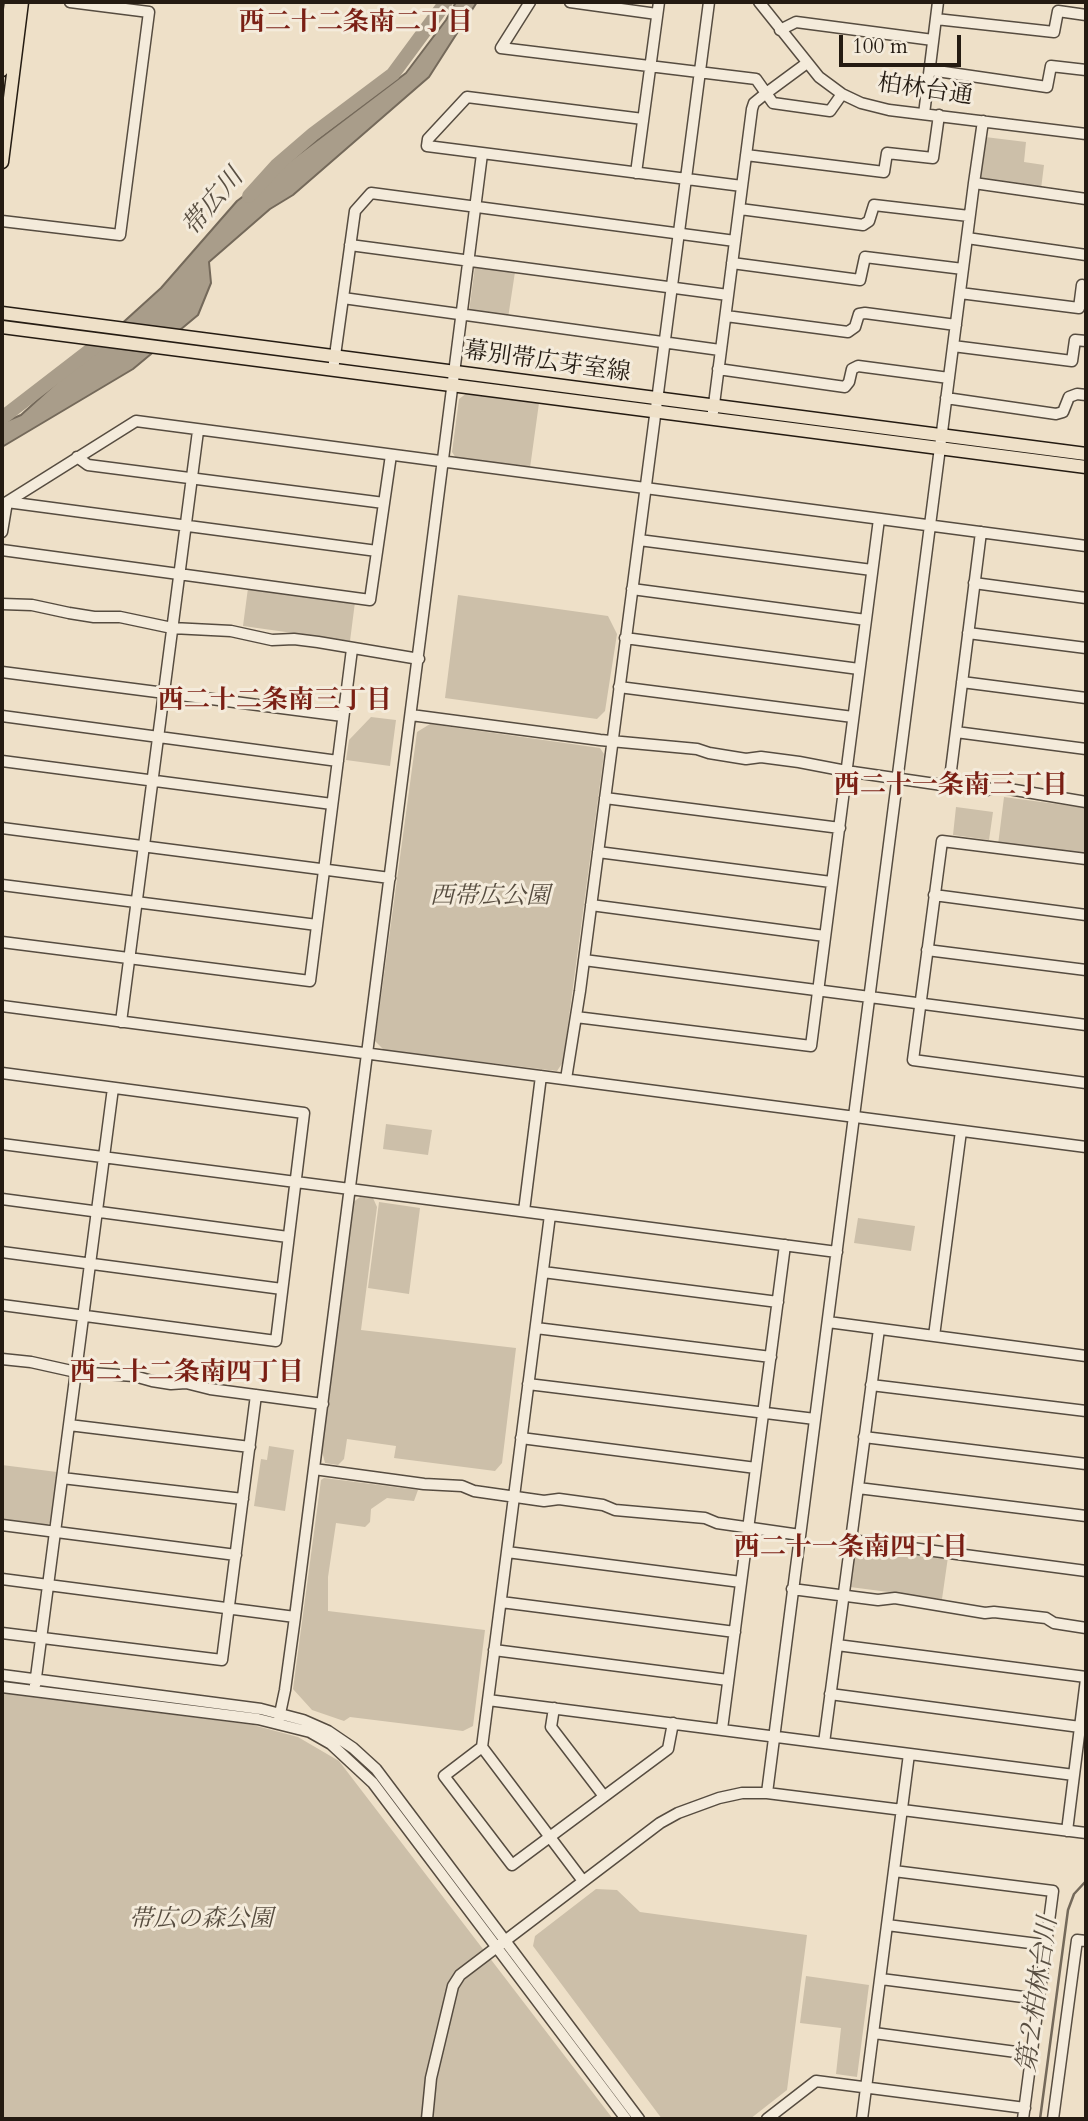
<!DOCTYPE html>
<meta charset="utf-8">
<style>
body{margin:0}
#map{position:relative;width:1088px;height:2121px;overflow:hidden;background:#eee0c8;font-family:Cardo,serif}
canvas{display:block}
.frame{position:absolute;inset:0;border:4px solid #241b12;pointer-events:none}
.scale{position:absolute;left:839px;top:35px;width:122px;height:32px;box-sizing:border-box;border:4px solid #241b12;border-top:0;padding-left:9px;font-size:21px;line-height:24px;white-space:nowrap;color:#241b12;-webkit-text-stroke:5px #f4ebdb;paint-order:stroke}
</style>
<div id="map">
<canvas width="1088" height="2121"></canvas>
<div class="frame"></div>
<div class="scale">100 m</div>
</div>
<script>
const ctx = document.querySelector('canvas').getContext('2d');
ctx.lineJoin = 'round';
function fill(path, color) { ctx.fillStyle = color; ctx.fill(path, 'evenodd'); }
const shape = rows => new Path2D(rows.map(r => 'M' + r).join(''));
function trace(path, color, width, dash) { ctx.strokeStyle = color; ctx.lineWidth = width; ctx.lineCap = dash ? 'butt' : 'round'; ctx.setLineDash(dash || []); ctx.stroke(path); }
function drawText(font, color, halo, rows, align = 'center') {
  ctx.font = font + ' Cardo,"Noto Serif JP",serif'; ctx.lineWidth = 6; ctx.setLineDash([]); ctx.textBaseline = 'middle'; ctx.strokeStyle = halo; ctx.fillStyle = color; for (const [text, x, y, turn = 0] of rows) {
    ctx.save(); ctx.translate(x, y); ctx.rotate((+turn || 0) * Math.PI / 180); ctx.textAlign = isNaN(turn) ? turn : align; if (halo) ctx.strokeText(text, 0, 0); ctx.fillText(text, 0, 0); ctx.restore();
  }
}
const green = shape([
 [985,137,1026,142,1024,162,1044,165,1041,189,987,182,980,177],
 [475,266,515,272,508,318,469,312],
 [467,393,539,403,530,468,456,458,452,452,459,399],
 [248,588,355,602,350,641,243,626],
 [458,595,608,616,617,634,605,711,597,719,445,698],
 [371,717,396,720,390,766,346,760,349,740],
 [430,724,600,748,604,754,563,1062,557,1071,384,1050,375,1041,417,732],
 [1004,797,1086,808,1086,856,998,845],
 [956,807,993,812,989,840,953,835],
 [386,1124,432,1130,428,1155,383,1149],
 [360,1197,373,1198,377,1207,361,1330,516,1348,502,1463,495,1471,394,1458,396,1446,347,1439,344,1459,338,1465,325,1463,322,1451,352,1203],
 [379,1202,420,1208,409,1294,368,1288],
 [858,1218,915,1226,911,1251,854,1243],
 [269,1446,294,1450,285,1511,254,1506,261,1459,267,1460],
 [2,1465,57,1472,53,1520,46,1526,2,1520],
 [324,1478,418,1490,414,1501,387,1498,371,1509,370,1522,365,1527,336,1523,328,1577,328,1611,485,1630,473,1726,463,1731,350,1717,344,1721,312,1710,293,1689,321,1480],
 [855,1545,948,1557,942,1599,850,1587],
 [2,1692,253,1725,298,1737,339,1761,613,2119,2,2119],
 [596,1889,617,1890,640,1912,807,1935,787,2090,750,2119,662,2119,533,1946,535,1936],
 [806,1976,869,1985,857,2077,836,2074,841,2028,800,2023]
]);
const water = shape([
 [456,2,477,2,429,77,293,195,270,209,209,262,211,283,198,315,133,369,2,447,2,423,21,415,161,288,237,201,406,73,446,20,456,2]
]);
const stream = shape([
 [1040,2119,1068,1910,1074,1894,1086,1881]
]);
const river = shape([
 [249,196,277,165,313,134,393,74,446,2],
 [2,418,111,334]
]);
const minor = shape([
 [530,2,501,48,756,79,773,103,830,111,842,94],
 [570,2,657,14],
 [759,2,819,77,842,94,861,103,889,110,1086,134],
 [936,19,1054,32,1058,11,1086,15],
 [780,30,796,22,933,40],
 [930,70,1047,87,1051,66,1086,70],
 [924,114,938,2],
 [643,119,467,97,428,139,427,146,742,186],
 [746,155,884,172,887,153,933,158,939,115],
 [636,173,659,2],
 [974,183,1086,199],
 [740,209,863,225,869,221,874,205,969,216],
 [2,221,120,235,149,12,70,2],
 [967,238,1086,255],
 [350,245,728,295],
 [732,263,860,280,865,257,963,269],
 [960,293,1079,308,1082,285,1086,286],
 [343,298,720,350],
 [726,316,848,332,855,327,859,314,865,313,956,325],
 [953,346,1072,361,1075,340,1086,341],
 [718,369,845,387,849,382,852,369,858,366,949,378],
 [333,370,355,211,371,193,735,241],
 [946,398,1056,414,1063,412,1069,397,1077,394,1086,395],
 [713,412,752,109,754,103,765,94,807,63],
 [77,457,88,465,384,503],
 [7,502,377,551],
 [2,532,7,502,136,421,1086,546],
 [639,540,872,570],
 [2,550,370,600,391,455],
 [974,583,1086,598],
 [632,589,866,620],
 [2,604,32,605,69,613,94,617,120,617,172,628,231,631,272,640,294,639,318,642,419,659],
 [968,633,1086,648],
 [625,638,859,669],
 [2,672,343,716],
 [962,682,1086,698],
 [619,687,853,717],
 [411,715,600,740,697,749,709,753,746,759,761,757,799,762,846,771,949,786,987,790,997,787,1086,802],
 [2,716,338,761],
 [956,732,1086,749],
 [2,761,332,804],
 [949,786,981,532],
 [605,798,840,828],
 [2,828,390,878],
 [598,852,831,882],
 [1086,859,942,841,913,1060,1086,1083],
 [2,885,317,925],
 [934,895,1086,915],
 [591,905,825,936],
 [2,942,310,981,352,649],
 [927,950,1086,970],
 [584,960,1086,1025],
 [2,1006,1086,1147],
 [576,1017,811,1046,879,519],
 [121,1022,198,431],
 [2,1073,304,1113,276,1341,2,1305],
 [566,1079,580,991,709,2],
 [2,1144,837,1252],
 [2,1199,288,1237],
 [524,1211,541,1076],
 [550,1215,482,1747,583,1881],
 [2,1252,282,1289],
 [543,1272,778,1302],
 [828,1322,1086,1356],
 [536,1328,771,1357],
 [934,1336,961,1131],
 [2,1359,31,1362,76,1372,134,1376,152,1381,171,1384,186,1383,210,1389,323,1404],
 [528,1384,815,1419],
 [871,1385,1086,1411],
 [69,1425,250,1447],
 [864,1437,1086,1464],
 [521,1438,756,1468],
 [314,1469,424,1484,462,1486,474,1491,544,1501,559,1499,603,1505,615,1510,705,1518,717,1523,800,1535],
 [62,1478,243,1499],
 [858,1488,1086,1516],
 [2,1525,236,1555],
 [851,1540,1086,1571],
 [507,1552,741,1582],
 [2,1579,295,1617],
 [792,1589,878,1600,895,1598,985,1613,994,1612,1046,1618,1054,1623,1086,1628],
 [501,1602,735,1632],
 [2,1633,222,1660,256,1395],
 [837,1645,1086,1677],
 [494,1650,728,1680],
 [2,1675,261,1709,303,1720,328,1731,353,1748,376,1769,639,2119],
 [35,1685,113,1088],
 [2,1687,258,1719,310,1732,331,1744,373,1783,626,2119],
 [830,1694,1080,1727],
 [488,1700,1074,1775],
 [554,1708,551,1727,603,1795],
 [278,1723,285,1690,295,1617,482,154],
 [722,1729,785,1245],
 [824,1743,879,1329],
 [482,1747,444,1776,512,1865,668,1749,673,1723],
 [767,1793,974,183,983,121],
 [1067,1831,1086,1679],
 [894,1871,1053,1891,1023,2119],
 [887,1925,1046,1945],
 [881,1979,1039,1999],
 [874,2033,1031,2054],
 [427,2119,431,2078,453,1986,460,1975,660,1823,678,1813,719,1798,742,1793,767,1793,1086,1833],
 [767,2119,816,2081,1025,2108],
 [862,2119,909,1754],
 [1053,2119,1077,1940,1086,1941]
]);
const major = shape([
 [2,70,11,2],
 [2,162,22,2],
 [2,313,1086,454],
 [2,327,1086,467]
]);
const streetNames = [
 ["柏林台通",925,91,8],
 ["幕別帯広芽室線",547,363,8]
];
const parkNames = [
 ["西帯広公園",490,897],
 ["帯広の森公園",201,1920]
];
const neighbourhoodNames = [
 ["西二十二条南二丁目",356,24],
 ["西二十二条南三丁目",275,702],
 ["西二十一条南三丁目",951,787],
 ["西二十二条南四丁目",187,1374],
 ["西二十一条南四丁目",851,1549]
];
const waterNames = [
 ["帯広川",214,203,-50],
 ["第２柏林台川",1039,1995,-82]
];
fill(green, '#ccbfa9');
fill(water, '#a99d8a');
trace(water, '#74695a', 2);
trace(stream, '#74695a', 2.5);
trace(river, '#a99d8a', 14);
trace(minor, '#564c40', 13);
trace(major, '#241b12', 15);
trace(minor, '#f4ebdb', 10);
trace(major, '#eee0c8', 12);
drawText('24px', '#241b12', '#f4ebdb', streetNames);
drawText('italic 24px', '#564c3f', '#f4ebdb', parkNames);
drawText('bold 26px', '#7a1f14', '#f4ebdb', neighbourhoodNames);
drawText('italic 26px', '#594f42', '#f4ebdb', waterNames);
</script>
